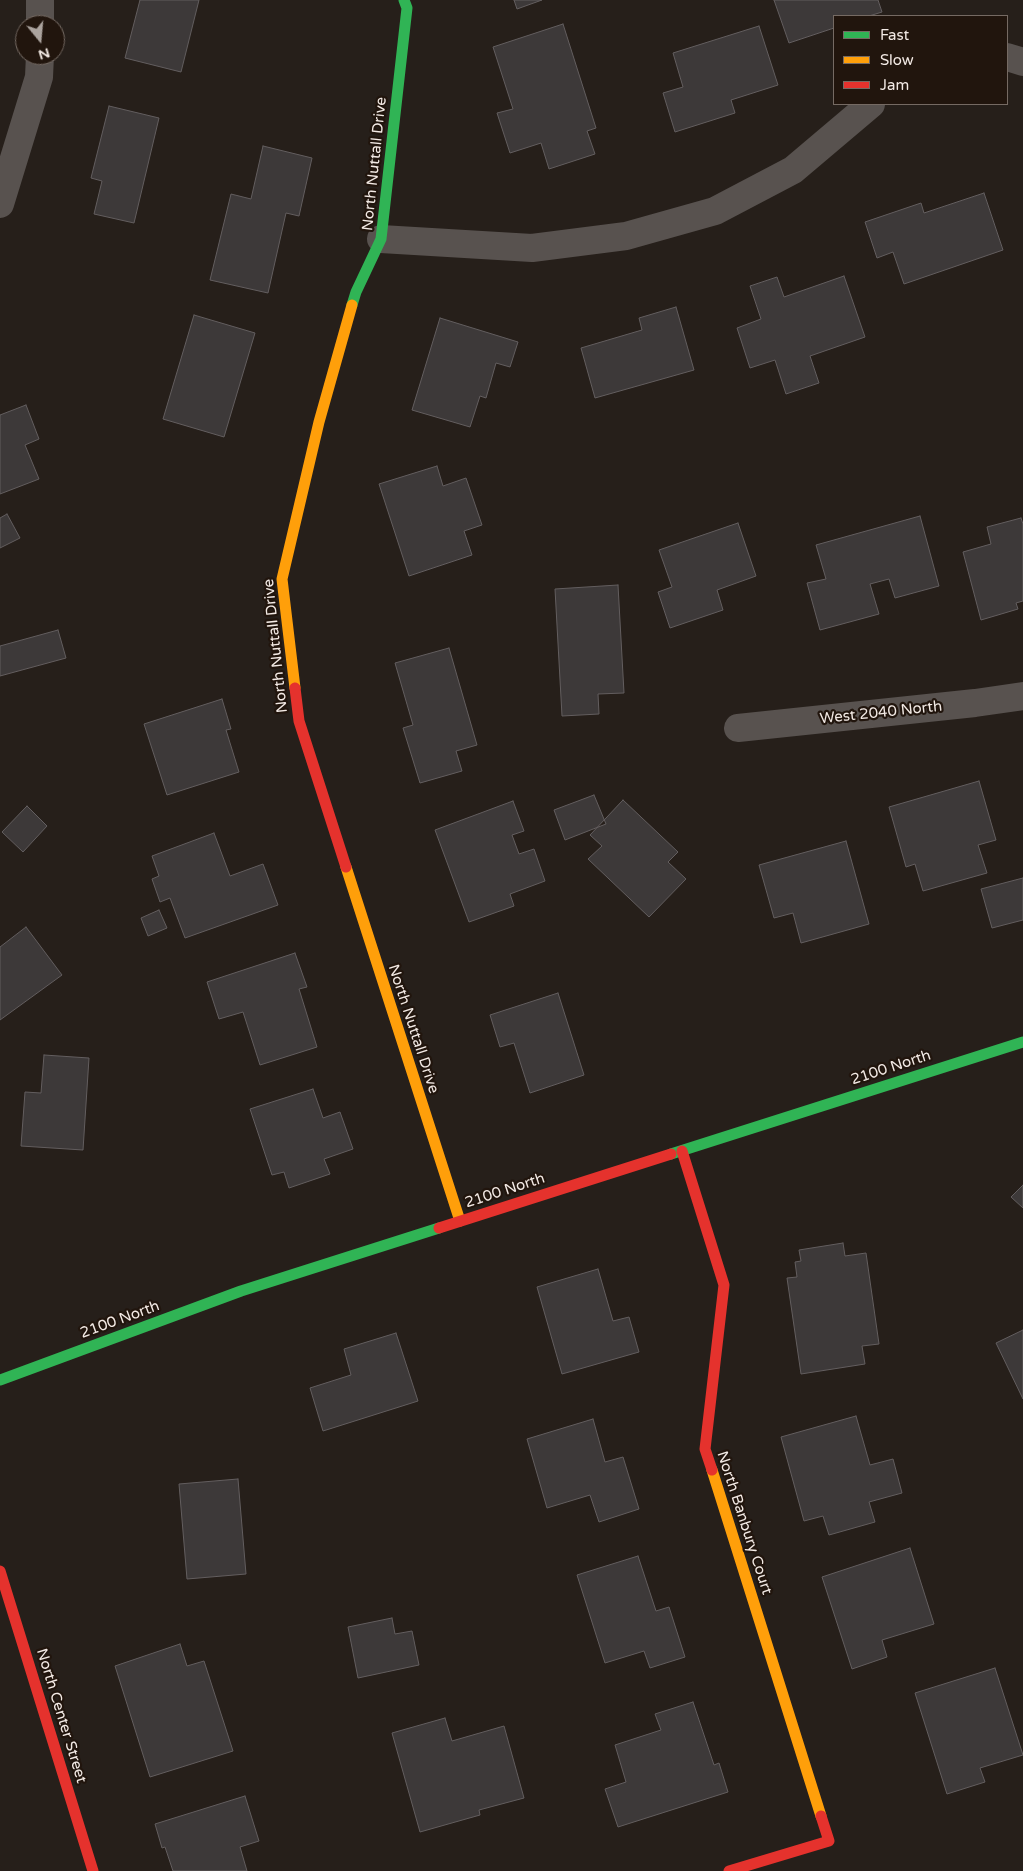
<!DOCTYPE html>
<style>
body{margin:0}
#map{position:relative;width:1023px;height:1871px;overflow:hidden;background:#261f1a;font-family:"Varela Round",sans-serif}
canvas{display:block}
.legend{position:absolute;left:833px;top:15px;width:175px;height:90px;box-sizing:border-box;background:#21150d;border:1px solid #756a63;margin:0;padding:6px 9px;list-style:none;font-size:15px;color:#f3eae5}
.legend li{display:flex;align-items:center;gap:10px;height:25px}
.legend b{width:25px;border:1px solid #756a63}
.north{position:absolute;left:15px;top:15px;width:50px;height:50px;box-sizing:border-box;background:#21150d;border:1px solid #756a63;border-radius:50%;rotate:163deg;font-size:14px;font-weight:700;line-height:20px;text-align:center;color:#f3eae5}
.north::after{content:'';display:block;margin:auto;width:18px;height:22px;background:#aba39e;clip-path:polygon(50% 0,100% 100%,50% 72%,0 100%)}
</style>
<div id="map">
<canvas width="1023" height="1871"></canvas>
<ul class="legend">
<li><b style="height:6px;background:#30b455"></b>Fast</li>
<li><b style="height:6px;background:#ff9f0a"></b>Slow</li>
<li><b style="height:6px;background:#e5322d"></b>Jam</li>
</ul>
<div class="north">N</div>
</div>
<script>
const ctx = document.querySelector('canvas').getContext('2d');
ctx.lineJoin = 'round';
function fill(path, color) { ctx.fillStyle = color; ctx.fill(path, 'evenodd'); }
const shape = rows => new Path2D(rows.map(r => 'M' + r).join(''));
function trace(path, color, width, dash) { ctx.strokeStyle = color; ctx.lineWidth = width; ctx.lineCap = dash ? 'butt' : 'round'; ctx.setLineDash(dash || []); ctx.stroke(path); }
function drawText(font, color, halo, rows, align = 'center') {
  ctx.font = font + ' "Varela Round",sans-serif'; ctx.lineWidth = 4.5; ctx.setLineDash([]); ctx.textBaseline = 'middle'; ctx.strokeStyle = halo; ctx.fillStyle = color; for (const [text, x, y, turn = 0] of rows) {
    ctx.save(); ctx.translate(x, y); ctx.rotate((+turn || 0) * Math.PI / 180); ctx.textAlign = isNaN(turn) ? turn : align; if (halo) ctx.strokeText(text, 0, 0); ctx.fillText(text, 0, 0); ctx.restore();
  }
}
const building = shape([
 [140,0,199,0,181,72,125,58,140,0],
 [514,0,542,0,517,9,514,0],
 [774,0,878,0,882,12,869,16,834,16,834,28,789,43,774,0],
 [563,24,596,128,587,131,595,154,549,169,541,143,510,153,497,113,513,109,493,47,563,24],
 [759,26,778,85,731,100,735,113,675,132,663,93,683,87,673,53,759,26],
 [109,106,159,118,134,223,94,214,102,181,91,178,109,106],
 [263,146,312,158,299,216,286,213,268,293,210,280,231,194,251,199,263,146],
 [984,193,1003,250,904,284,893,252,877,258,865,222,921,203,924,213,984,193],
 [844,276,865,337,810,356,819,383,786,394,775,360,750,368,737,328,761,319,750,286,777,277,784,297,844,276],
 [676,307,694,370,595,398,581,348,642,330,639,318,676,307],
 [194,315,255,333,224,437,163,419,194,315],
 [440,318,518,342,510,367,496,363,486,398,480,396,470,427,412,410,440,318],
 [26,405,39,439,25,445,39,479,0,494,0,415,26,405],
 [437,466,443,486,466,478,482,525,464,531,472,555,409,576,379,484,437,466],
 [7,514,20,538,0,548,0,518,7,514],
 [920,516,939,586,895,598,889,579,870,584,879,614,820,630,807,583,826,579,816,545,920,516],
 [1021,518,1023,524,1023,601,1016,603,1018,609,981,620,963,552,991,544,987,527,1021,518],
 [738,523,756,576,717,590,723,610,670,628,658,592,672,587,659,550,738,523],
 [618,585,624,693,598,694,599,714,562,716,555,589,618,585],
 [58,630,66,658,0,676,0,646,58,630],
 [449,648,477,745,456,751,462,771,420,783,403,728,413,725,395,663,449,648],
 [222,699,231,729,226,730,239,772,167,795,144,724,222,699],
 [979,781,996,840,978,845,987,873,923,891,915,864,906,867,889,807,979,781],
 [594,795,606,824,565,840,554,810,594,795],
 [623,800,678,852,668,862,686,879,649,917,588,859,602,846,590,835,623,800],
 [513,801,524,831,512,835,519,854,534,849,545,881,510,894,514,906,469,922,435,830,513,801],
 [27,806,47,826,23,852,2,832,27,806],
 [214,833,230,876,263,864,278,905,185,938,170,898,160,902,152,879,159,876,152,856,214,833],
 [846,841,869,924,801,943,793,913,774,918,759,865,846,841],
 [1023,878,1023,920,992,928,981,889,1023,878],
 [159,910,167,928,148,936,141,918,159,910],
 [26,927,62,975,0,1020,0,947,26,927],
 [295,953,307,987,299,989,317,1047,260,1065,243,1012,219,1019,207,982,295,953],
 [558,993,584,1075,530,1093,514,1043,500,1047,490,1015,558,993],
 [44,1055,89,1058,83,1150,21,1146,25,1092,41,1093,44,1055],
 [313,1089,323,1118,340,1112,353,1149,324,1159,330,1174,289,1188,284,1172,272,1175,250,1109,313,1089],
 [1023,1185,1023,1208,1011,1197,1023,1185],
 [843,1243,845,1256,866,1253,879,1344,862,1346,865,1364,801,1374,787,1278,797,1277,795,1262,801,1261,799,1250,843,1243],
 [598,1269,613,1321,629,1317,639,1352,562,1374,537,1287,598,1269],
 [1023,1330,1023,1399,996,1343,1023,1330],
 [396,1333,418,1401,323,1431,310,1388,351,1375,344,1349,396,1333],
 [856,1416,870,1465,893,1459,902,1493,869,1502,875,1522,829,1535,823,1516,804,1521,781,1437,856,1416],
 [593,1419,605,1462,623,1457,639,1509,599,1522,590,1495,547,1508,527,1439,593,1419],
 [238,1479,246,1574,187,1579,179,1484,238,1479],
 [910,1548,934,1624,882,1640,887,1657,852,1669,822,1577,910,1548],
 [638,1556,656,1611,669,1607,685,1657,650,1668,644,1651,605,1663,577,1575,638,1556],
 [392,1618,395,1634,412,1631,419,1665,358,1678,348,1627,392,1618],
 [180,1644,187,1666,204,1661,233,1751,150,1777,115,1666,180,1644],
 [995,1668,1023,1755,980,1768,985,1782,947,1794,915,1693,995,1668],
 [693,1702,714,1765,719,1763,728,1792,618,1827,605,1789,626,1782,615,1745,661,1730,655,1714,693,1702],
 [445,1718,452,1741,504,1726,524,1798,479,1810,480,1815,420,1832,392,1733,445,1718],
 [245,1796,259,1841,240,1847,247,1871,173,1871,165,1847,162,1848,155,1824,245,1796]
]);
const street = shape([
 [40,25,40,0],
 [1007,57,1023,62],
 [0,204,39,77,40,55],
 [381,239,532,248,626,236,715,211,793,170,871,104],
 [738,728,975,703,1023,696]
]);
const fast = shape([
 [352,305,356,292,381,239,407,8,404,0],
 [671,1154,1023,1042],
 [0,1380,241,1291,439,1228]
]);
const slow = shape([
 [295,688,282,579,319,422,352,305],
 [346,867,460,1221],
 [712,1470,821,1816]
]);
const jam = shape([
 [295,688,299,721,346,867],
 [682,1151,724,1285,705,1449,712,1470],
 [439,1228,671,1154],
 [0,1571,93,1871],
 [729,1871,829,1841,821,1816]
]);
const streetNames = [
 ["North Nuttall Drive",375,164,-84],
 ["North Nuttall Drive",276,646,-96],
 ["West 2040 North",881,713,-6],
 ["North Nuttall Drive",413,1029,72],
 ["2100 North",891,1068,-18],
 ["2100 North",505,1191,-18],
 ["2100 North",120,1320,-20],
 ["North Banbury Court",744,1523,72],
 ["North Center Street",61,1716,73]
];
fill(building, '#3d3939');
trace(building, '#635e5f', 1);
trace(street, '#58524f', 28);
trace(fast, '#30b455', 11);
trace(slow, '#ff9f0a', 11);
trace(jam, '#e5322d', 11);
drawText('15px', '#f3eae5', '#21150d', streetNames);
</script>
